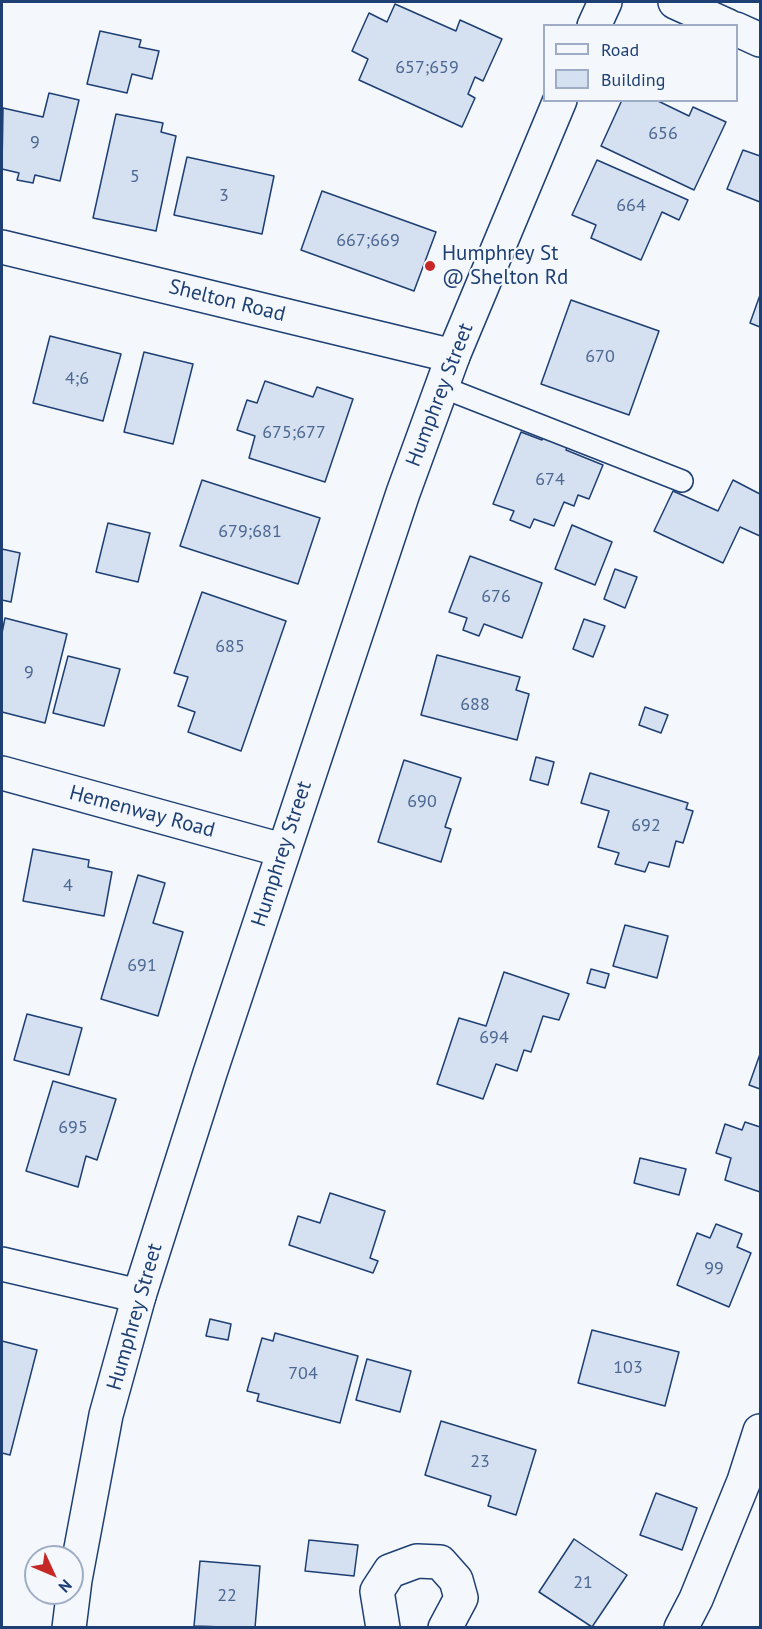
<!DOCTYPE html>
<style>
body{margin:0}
#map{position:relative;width:762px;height:1629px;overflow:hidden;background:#f4f7fb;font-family:"PT Sans",sans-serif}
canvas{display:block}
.frame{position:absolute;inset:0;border:3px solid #1d3f73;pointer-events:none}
.legend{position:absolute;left:543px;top:24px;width:195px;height:78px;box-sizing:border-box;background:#f4f7fb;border:2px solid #9eadc5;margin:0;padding:8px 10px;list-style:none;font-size:18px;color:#1d3f73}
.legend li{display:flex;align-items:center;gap:12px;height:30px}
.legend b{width:30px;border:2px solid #9eadc5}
.north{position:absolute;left:24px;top:1545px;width:60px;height:60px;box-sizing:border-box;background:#f4f7fb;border:2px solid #9eadc5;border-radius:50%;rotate:134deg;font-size:16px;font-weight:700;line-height:24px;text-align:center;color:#1d3f73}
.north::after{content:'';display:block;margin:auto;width:21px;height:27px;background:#c62828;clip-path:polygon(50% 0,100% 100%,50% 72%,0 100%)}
</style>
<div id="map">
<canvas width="762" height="1629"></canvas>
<div class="frame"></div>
<ul class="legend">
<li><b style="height:8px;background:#f4f7fb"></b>Road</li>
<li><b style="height:16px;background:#d5e0f0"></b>Building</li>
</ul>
<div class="north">N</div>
</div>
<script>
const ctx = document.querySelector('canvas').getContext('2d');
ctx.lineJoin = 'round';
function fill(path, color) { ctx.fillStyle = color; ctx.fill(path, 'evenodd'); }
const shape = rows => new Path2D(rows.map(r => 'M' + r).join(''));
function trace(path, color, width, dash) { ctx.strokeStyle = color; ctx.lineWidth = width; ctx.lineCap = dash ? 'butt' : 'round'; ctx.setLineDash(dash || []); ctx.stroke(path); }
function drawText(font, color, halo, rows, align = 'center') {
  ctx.font = font + ' "PT Sans",sans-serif'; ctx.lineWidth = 4.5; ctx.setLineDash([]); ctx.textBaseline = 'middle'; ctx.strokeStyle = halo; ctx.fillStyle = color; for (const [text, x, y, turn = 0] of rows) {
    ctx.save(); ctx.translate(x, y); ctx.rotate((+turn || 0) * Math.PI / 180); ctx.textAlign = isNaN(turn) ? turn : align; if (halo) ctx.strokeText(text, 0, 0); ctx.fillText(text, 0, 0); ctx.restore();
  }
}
const building = shape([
 [395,4,456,31,460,20,502,39,483,81,475,77,468,94,475,98,462,127,359,80,368,59,352,51,369,13,387,22,395,4],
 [100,31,141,40,139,47,159,51,152,79,132,74,127,93,87,84,100,31],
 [49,93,79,100,60,181,35,175,33,183,17,180,19,173,2,169,3,108,43,117,49,93],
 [622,100,656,100,689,116,693,107,726,122,694,190,601,146,622,100],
 [116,114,163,123,161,132,176,136,156,231,93,218,116,114],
 [743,150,760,156,760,202,727,189,743,150],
 [187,157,274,176,262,234,174,215,187,157],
 [597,160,688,200,679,220,662,212,641,260,591,238,596,225,572,215,597,160],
 [322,191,436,232,414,291,301,250,322,191],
 [760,295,760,327,750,323,760,295],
 [571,300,659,331,629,415,541,384,571,300],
 [50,336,121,354,103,421,33,403,50,336],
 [144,352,193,364,173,444,124,432,144,352],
 [265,381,313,397,317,387,353,399,325,482,249,458,255,436,237,430,247,400,257,403,265,381],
 [546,431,569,441,566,450,603,465,589,499,578,495,574,506,564,502,554,526,534,519,530,528,510,520,514,511,493,504,521,432,542,440,546,431],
 [202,480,320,518,298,584,180,546,202,480],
 [733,480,760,494,760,536,740,527,723,563,654,531,673,491,718,511,733,480],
 [108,523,150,533,138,582,96,572,108,523],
 [572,525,612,542,595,585,555,569,572,525],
 [2,549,20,553,11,602,2,600,2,549],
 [470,556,542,583,522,638,484,624,479,636,463,630,467,618,449,612,470,556],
 [615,569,637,577,625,608,604,599,615,569],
 [202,592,286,621,241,751,188,732,195,712,178,706,188,677,174,673,202,592],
 [5,618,67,634,45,723,2,712,2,633,5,618],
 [584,619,605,626,593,657,573,649,584,619],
 [437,655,520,677,516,690,529,694,517,740,421,715,437,655],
 [68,656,120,669,104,726,53,713,68,656],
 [645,707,668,715,661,733,639,725,645,707],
 [536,757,554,762,548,785,530,780,536,757],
 [404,760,461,778,445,827,451,829,441,862,378,842,404,760],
 [590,773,688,803,686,809,693,811,683,843,676,841,669,867,649,862,645,872,615,864,619,853,598,847,609,811,581,803,590,773],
 [33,849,89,860,88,867,112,872,104,916,23,901,33,849],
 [138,875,165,883,153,923,183,932,158,1016,101,999,138,875],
 [625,925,668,936,657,978,613,966,625,925],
 [591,969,609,974,605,988,587,983,591,969],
 [504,972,569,994,559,1020,543,1016,531,1052,524,1050,517,1071,496,1064,483,1099,437,1084,459,1018,486,1026,504,972],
 [27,1014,82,1028,69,1075,14,1060,27,1014],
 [760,1054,760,1089,749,1085,760,1054],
 [53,1081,116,1099,97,1160,86,1156,78,1187,26,1171,53,1081],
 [745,1122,760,1127,760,1192,725,1180,731,1158,716,1153,725,1124,742,1130,745,1122],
 [640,1158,686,1169,679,1195,634,1183,640,1158],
 [330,1193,385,1211,370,1258,378,1261,373,1273,289,1245,298,1216,320,1223,330,1193],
 [716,1224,742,1234,737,1247,751,1253,729,1307,677,1285,697,1233,710,1238,716,1224],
 [210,1319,231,1324,228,1340,206,1336,210,1319],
 [592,1330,679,1352,665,1406,578,1383,592,1330],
 [275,1333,358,1356,340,1423,257,1401,259,1394,247,1391,262,1338,273,1341,275,1333],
 [2,1341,37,1350,10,1455,2,1453,2,1341],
 [367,1359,411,1371,400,1412,356,1400,367,1359],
 [441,1421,536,1450,516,1515,488,1506,491,1496,425,1475,441,1421],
 [656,1493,697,1508,682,1550,640,1535,656,1493],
 [574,1539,627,1575,592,1627,539,1592,574,1539],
 [309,1540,358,1545,354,1576,305,1571,309,1540],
 [200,1561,260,1566,255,1628,194,1626,200,1561]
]);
const lane = shape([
 [442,387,682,481]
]);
const street = shape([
 [675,2,728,26],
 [736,29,760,40],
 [2,247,453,356],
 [2,773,282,850],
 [2,1264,139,1296],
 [383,1628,377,1591,390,1571,417,1561,440,1562,456,1580,461,1598,445,1628],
 [681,1628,696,1599,744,1481,760,1431]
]);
const primary = shape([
 [594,26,605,2],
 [69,1628,75,1580,106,1415,139,1296,210,1073,403,493,453,356,560,100]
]);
const markers = [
 [430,266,6,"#c62828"]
];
const numberNames = [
 ["657;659",427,68],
 ["656",663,134],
 ["9",35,143],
 ["5",135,177],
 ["3",224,196],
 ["664",631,206],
 ["667;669",368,241],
 ["670",600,357],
 ["4;6",77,379],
 ["675;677",294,433],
 ["674",550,480],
 ["679;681",250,532],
 ["676",496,597],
 ["685",230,647],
 ["9",29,673],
 ["688",475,705],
 ["690",422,802],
 ["692",646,826],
 ["4",68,886],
 ["691",142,966],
 ["694",494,1038],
 ["695",73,1128],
 ["99",714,1269],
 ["103",628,1368],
 ["704",303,1374],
 ["23",480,1462],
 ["21",583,1583],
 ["22",227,1596]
];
const poiNames = [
 ["Humphrey St",442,254],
 ["@ Shelton Rd",442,278]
];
const streetNames = [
 ["Shelton Road",227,301,14],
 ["Humphrey Street",440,395,-69],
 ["Hemenway Road",142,812,15],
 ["Humphrey Street",282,854,-72],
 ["Humphrey Street",135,1317,-74]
];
fill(building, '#d5e0f0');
trace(building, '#1d3f73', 1.5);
trace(lane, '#1d3f73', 24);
trace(street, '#1d3f73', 36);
trace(primary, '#1d3f73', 36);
trace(lane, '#f4f7fb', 21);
trace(street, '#f4f7fb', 33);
trace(primary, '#f4f7fb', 33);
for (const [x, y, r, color] of markers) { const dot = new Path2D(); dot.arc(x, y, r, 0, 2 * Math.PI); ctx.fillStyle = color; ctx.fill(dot); trace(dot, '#f4f7fb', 2); }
drawText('18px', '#4b6792', null, numberNames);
drawText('21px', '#1d3f73', '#f4f7fb', poiNames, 'left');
drawText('21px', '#1d3f73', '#f4f7fb', streetNames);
</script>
